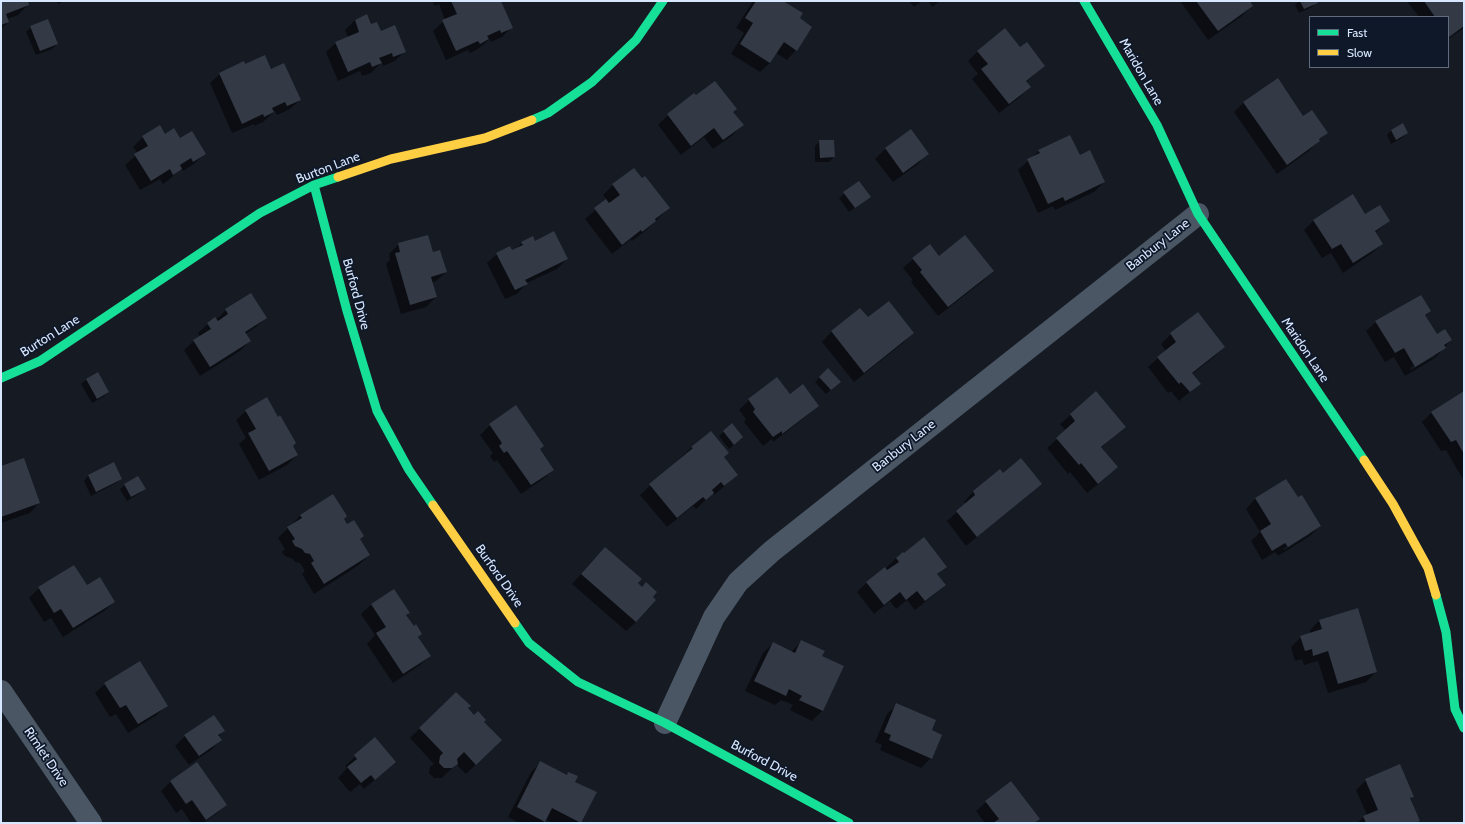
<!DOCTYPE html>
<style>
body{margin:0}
#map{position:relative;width:1465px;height:824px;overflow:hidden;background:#151a23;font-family:Cabin,sans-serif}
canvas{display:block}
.frame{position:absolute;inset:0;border:2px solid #d7e7ff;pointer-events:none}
.legend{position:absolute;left:1309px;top:16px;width:140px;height:52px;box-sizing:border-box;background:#0f1829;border:1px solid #5f6b7f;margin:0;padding:5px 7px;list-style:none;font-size:12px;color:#d7e7ff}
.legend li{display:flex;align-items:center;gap:8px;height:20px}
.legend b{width:20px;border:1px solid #5f6b7f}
</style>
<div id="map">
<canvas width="1465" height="824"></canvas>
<div class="frame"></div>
<ul class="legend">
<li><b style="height:5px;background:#16e098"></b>Fast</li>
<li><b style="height:5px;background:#ffcf43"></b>Slow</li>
</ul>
</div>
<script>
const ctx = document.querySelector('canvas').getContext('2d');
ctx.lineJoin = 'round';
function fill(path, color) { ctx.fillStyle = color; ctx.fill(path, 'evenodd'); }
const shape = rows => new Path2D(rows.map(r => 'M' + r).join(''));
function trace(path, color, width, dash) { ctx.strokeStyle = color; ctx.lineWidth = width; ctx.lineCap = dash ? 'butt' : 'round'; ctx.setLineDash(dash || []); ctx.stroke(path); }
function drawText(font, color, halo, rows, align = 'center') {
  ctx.font = font + ' Cabin,sans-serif'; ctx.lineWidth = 3.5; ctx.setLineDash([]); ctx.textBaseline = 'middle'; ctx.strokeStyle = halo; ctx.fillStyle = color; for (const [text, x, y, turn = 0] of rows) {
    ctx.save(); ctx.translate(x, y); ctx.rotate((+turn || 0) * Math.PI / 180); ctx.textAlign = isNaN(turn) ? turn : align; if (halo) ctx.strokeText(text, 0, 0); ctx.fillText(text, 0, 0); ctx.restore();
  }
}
const shadow = shape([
 [1,1,26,1,28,5,18,15,7,19,8,22,1,29],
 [57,1,64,1,58,4],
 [432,1,500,1,512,27,502,37,491,42,490,39,478,49,470,53,468,50,446,60,433,31,445,20,439,4,435,6],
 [753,1,781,1,798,19,796,50,787,60,776,53,770,63,760,72,731,54,744,33,736,28],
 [909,1,922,1,914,7],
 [928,1,940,1,932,7],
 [1180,1,1248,1,1252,6,1242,16,1208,40],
 [1299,1,1316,1,1317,2,1312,7,1299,13,1295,5],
 [1407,1,1464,1,1464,28,1448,39,1448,17,1419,17],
 [366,16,370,26,405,51,395,61,383,66,382,62,371,73,362,76,360,71,338,81,326,52,336,43,348,37,345,30,355,20],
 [31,27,57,44,52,49,36,55,26,32],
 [1020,49,1044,66,1026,82,1029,87,1020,97,999,113,972,79,978,74,968,61,978,51],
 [244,65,271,70,300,100,290,109,277,115,275,111,263,122,254,126,254,124,232,133,210,83,220,74],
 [694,95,733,112,742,125,733,135,713,149,704,137,681,155,658,125,668,115],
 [1244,102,1303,117,1326,133,1309,151,1277,174,1234,112],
 [1403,125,1407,133,1402,138,1391,144,1387,135,1391,131],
 [910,131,927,154,918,164,893,182,875,159,885,149],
 [165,135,180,139,205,153,195,163,183,171,181,168,171,178,163,184,160,179,140,190,125,165,138,154,133,147,143,137],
 [820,141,834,157,829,162,815,162,815,146],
 [1039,151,1079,156,1104,182,1094,192,1055,210,1053,206,1038,213,1018,170],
 [634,169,669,208,645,231,632,241,631,239,612,254,585,219,607,200,603,195,613,185],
 [859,182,869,197,849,212,839,198],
 [1365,215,1389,221,1375,233,1382,244,1372,253,1343,273,1331,253,1322,258,1304,230,1314,220],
 [534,242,567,259,557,269,527,283,517,294,505,299,487,263,497,254,515,250,522,243],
 [399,244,433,254,446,272,436,281,432,283,436,297,426,307,401,314,386,264,390,260,389,254],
 [939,257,993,271,983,281,938,316,911,282,913,280,903,268,913,259],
 [860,309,867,319,913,333,903,343,854,382,822,342,831,332],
 [226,310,265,318,256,327,245,334,250,341,240,351,200,376,184,350,194,341,200,337,198,333,208,324,216,320],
 [1430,311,1425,316,1437,335,1451,340,1435,358,1405,376,1394,357,1385,362,1366,331,1376,322],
 [1435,354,1435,356,1411,370,1410,368],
 [1197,313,1224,347,1214,357,1192,374,1199,384,1179,401,1171,391,1168,393,1148,367,1166,351,1161,344,1171,334],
 [828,370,835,386,826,394,815,382],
 [98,373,108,392,103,397,92,403,81,384,86,380],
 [1464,392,1464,481,1446,450,1441,451,1422,422,1432,412],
 [1096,393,1125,427,1101,448,1107,477,1087,493,1070,472,1068,474,1047,448,1066,431,1060,424],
 [789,395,818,405,808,415,773,442,772,439,763,446,744,422,746,419,739,410,749,400],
 [246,411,292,446,297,455,287,465,259,480,239,444,246,438,236,420],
 [490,425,539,450,553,470,543,479,521,494,497,460,494,462,490,456,493,453,480,435],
 [732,425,737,442,729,449,719,436],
 [692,447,723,458,736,474,727,484,714,495,713,493,696,509,693,506,667,527,640,495],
 [114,463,121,478,116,483,91,496,84,481,88,476],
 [1,467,39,503,30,513,1,523],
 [1000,471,1003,474,1040,484,1030,494,966,546,947,521,966,504,964,502,973,492],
 [1286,480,1297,498,1320,526,1310,536,1278,556,1275,552,1262,560,1251,541,1260,532,1246,509,1255,499],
 [1310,532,1310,534,1284,550,1283,549],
 [125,485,144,489,140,493,127,501,120,489],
 [301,515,343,519,359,540,369,555,359,565,314,594,302,574,305,571,300,563,295,562,293,559,285,556,282,552,285,549,278,538],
 [595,558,637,584,636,622,626,631,572,584],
 [896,558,946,566,937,575,945,585,935,594,915,610,907,600,896,609,890,601,874,614,857,592,867,582,885,569],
 [74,566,87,586,114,602,104,611,63,637,51,618,44,622,29,598,39,588],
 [394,590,409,613,406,616,413,627,421,634,418,637,429,656,420,665,393,683,367,644,375,635,361,614,371,605],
 [1319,621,1376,672,1366,682,1328,693,1318,661,1304,665,1302,659,1295,661,1291,647,1301,637,1310,634,1310,630],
 [802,641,821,656,843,667,822,711,812,721,790,710,793,705,781,700,775,705,745,691,763,653,773,643,791,652],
 [105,684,166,705,157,715,128,733,116,714,110,717,95,693],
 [456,693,467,709,474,716,483,722,501,740,466,774,456,764,442,778,434,778,429,773,430,767,434,764,410,738],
 [897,705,931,758,921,768,880,750,882,745,875,742,887,714],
 [224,730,218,737,220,740,211,750,189,765,175,746,185,736],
 [375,739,385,771,364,789,360,784,350,792,338,778,347,768,345,766],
 [541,762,566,775,569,773,574,782,595,793,580,823,552,823,545,819,543,823,519,823,508,817,531,772],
 [1366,780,1413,796,1410,799,1419,821,1417,823,1357,823,1364,817,1367,815,1356,790],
 [171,781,226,805,216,814,203,823,191,823,182,809,176,813,161,791],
 [986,802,1039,819,1034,823,985,823,976,811]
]);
const building = shape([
 [1,1,28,1,29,5,6,14,9,22,1,25],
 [451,1,501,1,513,28,501,33,500,30,487,36,489,39,480,44,478,41,456,51,442,20,457,14],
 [756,1,783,1,803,13,800,18,812,27,797,51,784,42,770,63,740,44,753,23,745,18],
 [1196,1,1250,1,1253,6,1218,31],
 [1300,1,1317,1,1318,3,1304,9],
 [1424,1,1464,1,1464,26,1449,37,1448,17,1435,17],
 [367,14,371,24,377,22,381,31,395,25,406,52,393,57,392,53,379,58,382,63,372,67,370,62,348,72,335,42,359,32,355,20],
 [48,19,58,44,40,51,30,26],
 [1005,28,1020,47,1027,42,1045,66,1026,81,1031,87,1009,104,981,69,988,64,977,51],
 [265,55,271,69,284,63,301,100,287,106,285,102,272,108,274,112,264,117,263,114,242,124,219,73,244,61,245,64],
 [1278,78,1303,116,1312,110,1328,133,1319,139,1320,141,1287,165,1243,102],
 [715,81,737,109,733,112,744,125,723,140,714,128,691,146,667,114,694,93,696,95],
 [1403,123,1408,133,1396,140,1391,130],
 [160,125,165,134,174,128,180,138,192,131,206,154,193,162,191,158,180,165,182,169,173,175,170,169,151,181,134,154,148,146,142,136],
 [911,129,929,154,903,173,885,148],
 [1070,135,1080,155,1090,150,1105,182,1065,201,1063,197,1048,204,1027,159,1040,153,1038,150],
 [819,140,834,140,835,157,820,158],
 [634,168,642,178,645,176,670,208,655,219,656,221,642,232,641,230,622,245,594,208,606,199,609,203,620,195,612,184],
 [859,181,871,197,855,208,843,192],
 [1353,194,1365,214,1380,205,1390,221,1375,231,1383,244,1353,263,1341,244,1332,249,1313,220],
 [554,231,568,259,525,280,528,284,515,290,496,253,510,246,512,250,523,245,521,242,533,236,535,241],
 [428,235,433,252,440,250,447,272,431,277,437,297,410,305,395,253,400,252,398,243],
 [965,235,994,271,948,307,920,272,922,270,912,258,930,244,939,256],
 [251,293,267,318,245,332,251,341,210,367,193,340,211,329,207,323,215,317,218,321,228,314,225,309],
 [1421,295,1431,311,1425,315,1437,334,1445,329,1452,340,1444,345,1446,348,1415,367,1404,348,1395,353,1375,321],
 [889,301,914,333,864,373,831,331,860,308,868,317],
 [1198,312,1225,347,1192,373,1201,384,1190,392,1181,382,1179,384,1157,357,1176,342,1170,333],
 [828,368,841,382,831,390,819,377],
 [98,372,109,392,97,399,86,379],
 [777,377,790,394,803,384,819,406,782,434,782,431,773,437,753,412,755,409,748,399],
 [1096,391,1126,427,1101,447,1118,467,1098,484,1081,463,1079,465,1056,438,1075,421,1070,414],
 [1464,391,1464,454,1456,440,1451,442,1431,412],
 [267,397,278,417,280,415,296,443,293,446,298,455,269,471,248,433,256,429,245,410],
 [516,405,544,446,540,449,554,470,531,485,507,451,504,453,499,446,502,443,489,424],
 [732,423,743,437,734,445,723,431],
 [711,431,729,453,724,457,738,475,724,486,721,482,712,490,714,493,706,500,703,497,677,518,649,484,693,448,691,447],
 [24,458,40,503,1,517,1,466],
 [1021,458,1042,484,977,537,956,511,975,495,973,491,1000,469,1003,473],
 [114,462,122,479,96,492,88,475],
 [138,476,146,489,131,497,124,484],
 [1286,479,1298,497,1302,495,1321,526,1288,547,1285,543,1272,551,1260,531,1271,524,1255,498],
 [333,494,347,516,344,519,347,524,354,520,364,536,360,539,370,555,324,584,311,563,314,561,310,554,305,553,302,549,295,546,292,541,295,539,287,527,302,518,300,515],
 [924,537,947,567,937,574,946,585,925,601,917,591,906,600,900,592,884,605,866,582,885,567,887,570,899,562,896,558,903,552,904,553],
 [605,547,642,579,638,583,642,587,646,582,657,592,653,597,656,600,636,622,581,574],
 [74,565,87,585,100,577,115,602,73,628,61,609,54,613,38,587],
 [394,589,410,613,406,615,414,626,416,624,422,634,418,637,431,656,403,674,376,633,386,627,371,604],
 [1358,608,1377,672,1338,684,1328,651,1313,656,1312,649,1305,651,1300,636,1322,629,1319,620],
 [801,640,825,651,822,656,844,666,823,711,799,700,802,696,789,689,786,696,754,681,773,642,795,653],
 [140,661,168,706,138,724,126,705,120,708,104,683],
 [456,692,471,706,468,708,474,715,478,711,486,720,484,722,502,740,476,765,464,752,457,759,458,764,452,768,444,768,439,763,440,756,443,753,419,728],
 [896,703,936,720,932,730,942,735,932,759,889,740,891,735,884,732],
 [214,715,225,731,218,735,222,740,199,756,184,735],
 [375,737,396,762,375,780,371,775,361,783,347,767,357,759,354,755],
 [540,761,567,775,568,772,578,776,575,782,597,792,581,823,552,808,545,822,517,807],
 [197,762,227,805,206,820,192,800,186,804,170,781],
 [1400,764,1414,797,1410,798,1420,821,1415,823,1366,823,1363,816,1378,810,1365,779],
 [1011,781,1040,819,1034,823,993,823,999,819,985,801]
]);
const street = shape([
 [1,691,91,823],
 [665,723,714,617,738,582,772,551,1198,214]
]);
const fast = shape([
 [1084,1,1157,125,1198,214,1364,460],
 [532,120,548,113,592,82,636,40,663,1],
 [314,185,347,311,377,411,409,470,433,505],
 [1,378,40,361,260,213,314,185,338,177],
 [1436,595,1446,632,1455,709,1464,728],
 [515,623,529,643,578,682,665,723,849,823]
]);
const slow = shape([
 [338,177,391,159,485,138,532,120],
 [1364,460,1393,504,1428,568,1436,595],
 [433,505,515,623]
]);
const streetNames = [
 ["Maridon Lane",1141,72,60],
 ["Burton Lane",328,168,-21],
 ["Banbury Lane",1158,245,-38],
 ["Burford Drive",356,294,75],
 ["Burton Lane",50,336,-32],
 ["Maridon Lane",1305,350,56],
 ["Banbury Lane",904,446,-38],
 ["Burford Drive",499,576,55],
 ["Rimlet Drive",46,757,56],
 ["Burford Drive",764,761,28]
];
fill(shadow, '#0007');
fill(building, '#333945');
trace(street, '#4a5664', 22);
trace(fast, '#16e098', 9);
trace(slow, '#ffcf43', 9);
drawText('13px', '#d7e7ff', '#0f1829', streetNames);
</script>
